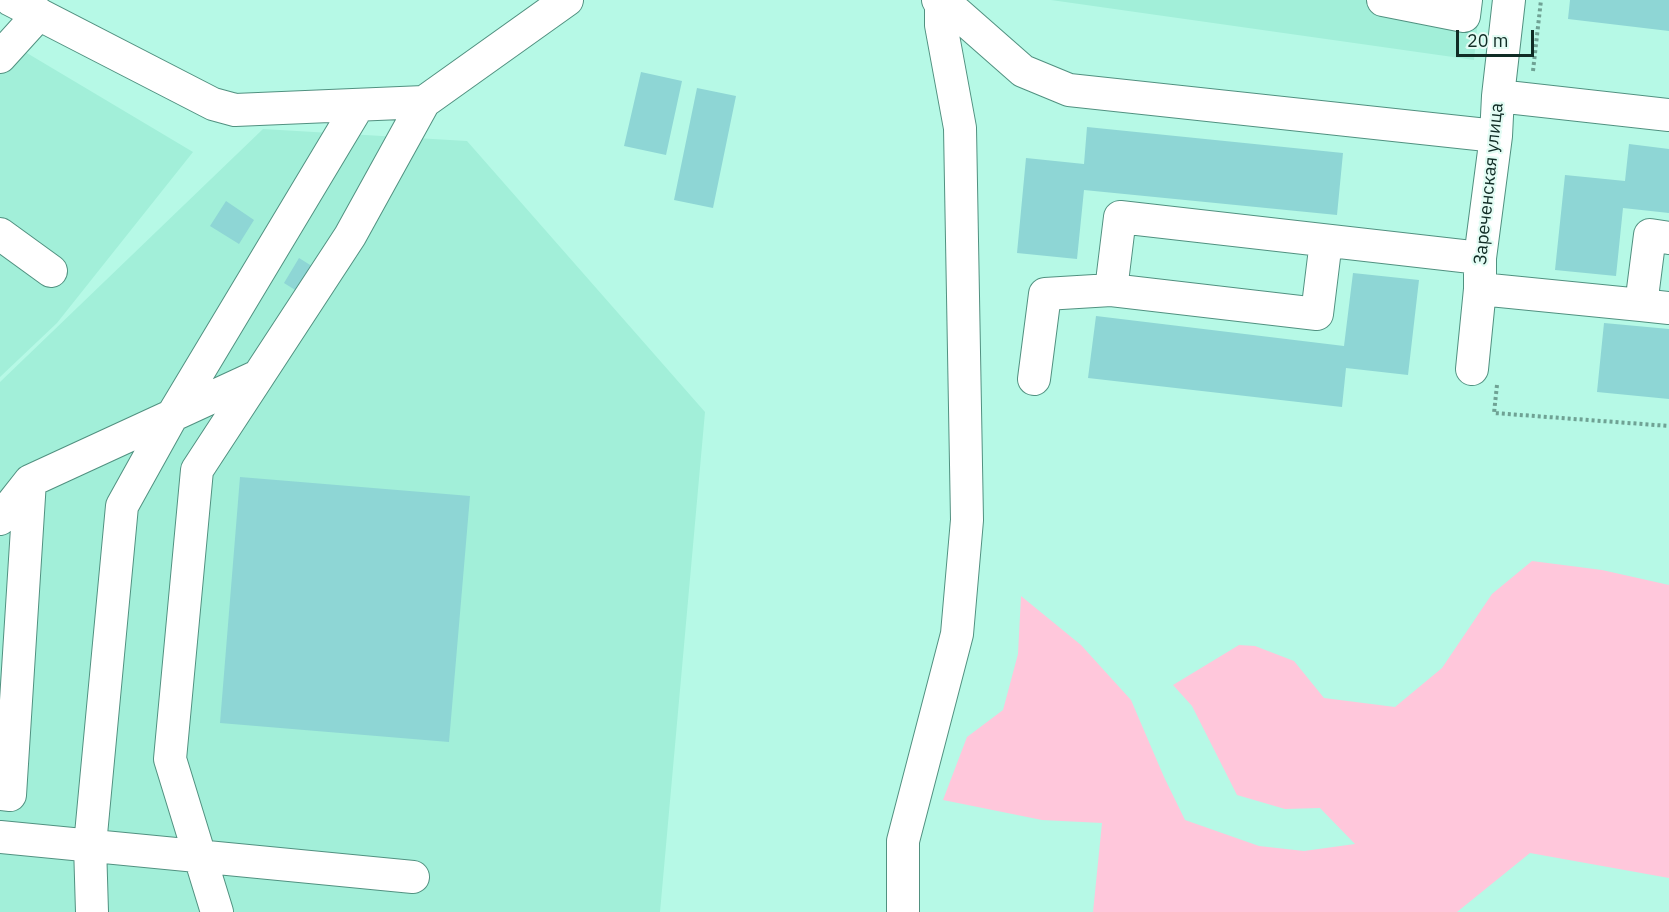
<!DOCTYPE html>
<meta charset="utf-8">
<style>
body{margin:0}
#map{position:relative;width:1669px;height:912px;overflow:hidden;background:#b6f9e6;font-family:"IBM Plex Sans",sans-serif}
canvas{display:block}
.scale{position:absolute;left:1456px;top:30px;width:78px;height:27px;box-sizing:border-box;border:3px solid #102c25;border-top:0;padding-left:8px;font-size:18px;line-height:21px;white-space:nowrap;color:#102c25;-webkit-text-stroke:4px #e3fcf4;paint-order:stroke}
</style>
<div id="map">
<canvas width="1669" height="912"></canvas>
<div class="scale">20 m</div>
</div>
<script>
const ctx = document.querySelector('canvas').getContext('2d');
ctx.lineJoin = 'round';
function fill(path, color) { ctx.fillStyle = color; ctx.fill(path, 'evenodd'); }
const shape = rows => new Path2D(rows.map(r => 'M' + r).join(''));
function trace(path, color, width, dash) { ctx.strokeStyle = color; ctx.lineWidth = width; ctx.lineCap = dash ? 'butt' : 'round'; ctx.setLineDash(dash || []); ctx.stroke(path); }
function drawText(font, color, halo, rows, align = 'center') {
  ctx.font = font + ' "IBM Plex Sans",sans-serif'; ctx.lineWidth = 4.5; ctx.setLineDash([]); ctx.textBaseline = 'middle'; ctx.strokeStyle = halo; ctx.fillStyle = color; for (const [text, x, y, turn = 0] of rows) {
    ctx.save(); ctx.translate(x, y); ctx.rotate((+turn || 0) * Math.PI / 180); ctx.textAlign = isNaN(turn) ? turn : align; if (halo) ctx.strokeText(text, 0, 0); ctx.fillText(text, 0, 0); ctx.restore();
  }
}
const built = shape([
 [1051,0,1480,0,1474,60],
 [0,37,193,152,57,323,0,377],
 [263,129,467,141,705,412,660,912,0,912,0,382]
]);
const green = shape([
 [1532,561,1602,570,1669,585,1669,878,1530,853,1457,912,1093,912,1102,823,1042,820,943,800,967,737,1003,710,1018,654,1021,596,1081,645,1131,700,1164,777,1185,820,1259,846,1304,851,1355,844,1320,808,1285,809,1237,795,1192,706,1173,685,1239,645,1255,646,1294,661,1324,698,1395,707,1442,668,1492,594]
]);
const building = shape([
 [1570,0,1669,0,1669,31,1568,19],
 [641,72,682,81,666,155,624,146],
 [697,88,736,96,713,208,674,200],
 [1087,127,1343,153,1337,215,1084,190,1077,259,1017,253,1026,158,1084,164],
 [1629,144,1669,149,1669,213,1623,208,1616,276,1555,270,1565,175,1625,181],
 [226,201,254,220,239,244,210,226],
 [299,258,315,268,300,293,284,283],
 [1353,273,1419,280,1408,375,1346,368,1342,407,1088,378,1096,316,1344,346],
 [1604,323,1669,329,1669,399,1597,392],
 [240,477,470,496,449,742,220,723]
]);
const path = shape([
 [1533,71,1541,0],
 [1497,385,1494,413,1669,426]
]);
const minor = shape([
 [11,0,213,104,235,110,424,102,567,0],
 [938,0,957,13,1023,71,1069,90,1496,136],
 [1383,0,1464,16,1466,0],
 [0,57,39,14],
 [1498,96,1669,115],
 [0,234,51,271],
 [1480,289,1641,305,1650,235,1669,238],
 [1111,290,1317,314,1326,241],
 [1641,305,1669,308],
 [1472,369,1480,289,1480,258,1496,136,1498,96,1509,0],
 [1034,379,1045,294,1111,290,1120,217,1480,258],
 [0,519,30,481,258,376],
 [0,794,10,795,30,481],
 [0,837,413,877],
 [92,912,90,845,122,506,172,416,358,106],
 [217,912,170,759,197,470,350,236,424,102],
 [903,912,903,841,957,634,967,520,960,128,941,25,941,3]
]);
const streetNames = [
 ["Зареченская улица",1489,184,-84]
];
fill(built, '#a2efd9');
fill(green, '#ffc7db');
fill(building, '#8ed6d5');
trace(minor, '#519180', 34);
trace(path, '#6fa294', 4, [3, 3]);
trace(minor, '#fff', 32);
drawText('18px', '#102c25', '#e3fcf4', streetNames);
</script>
